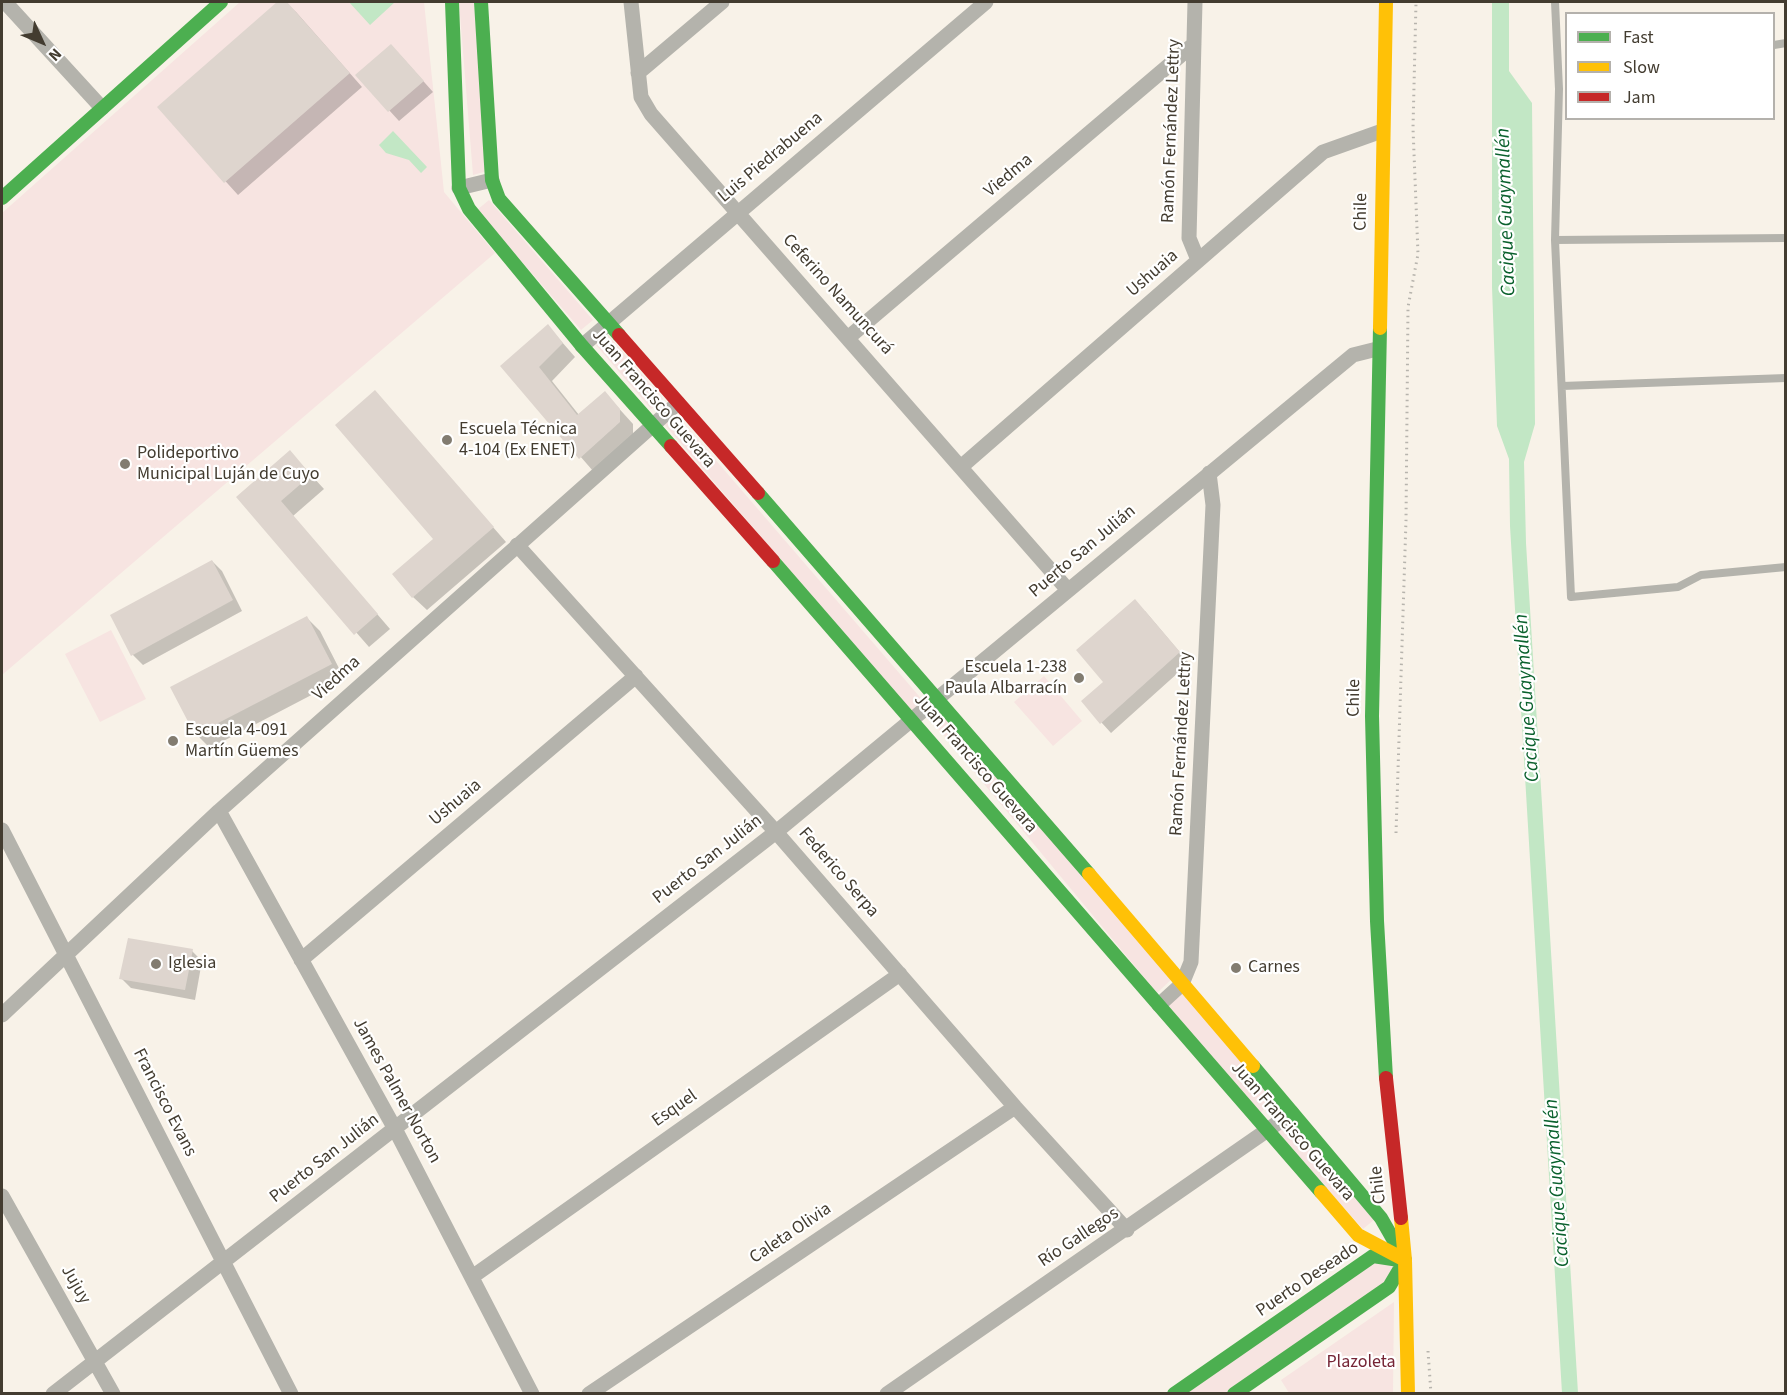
<!DOCTYPE html>
<meta charset="utf-8">
<style>
body{margin:0}
#map{position:relative;width:1787px;height:1395px;overflow:hidden;background:#f8f2e8;font-family:"Source Sans 3",sans-serif}
canvas{display:block}
.frame{position:absolute;inset:0;border:3px solid #433c30;pointer-events:none}
.legend{position:absolute;left:1565px;top:12px;width:210px;height:108px;box-sizing:border-box;background:#fff;border:2px solid #b4b1ac;margin:0;padding:8px 10px;list-style:none;font-size:18px;color:#433c30}
.legend li{display:flex;align-items:center;gap:12px;height:30px}
.legend b{width:30px;border:2px solid #b4b1ac}
.north{position:absolute;left:12px;top:12px;width:60px;height:60px;-webkit-text-stroke:4px #fff;paint-order:stroke;rotate:134deg;font-size:16px;font-weight:700;line-height:24px;text-align:center;color:#433c30}
.north::after{content:'';display:block;margin:auto;width:21px;height:27px;background:#433c30;clip-path:polygon(50% 0,100% 100%,50% 72%,0 100%)}
</style>
<div id="map">
<canvas width="1787" height="1395"></canvas>
<div class="frame"></div>
<ul class="legend">
<li><b style="height:8px;background:#4caf50"></b>Fast</li>
<li><b style="height:8px;background:#ffc107"></b>Slow</li>
<li><b style="height:8px;background:#c62828"></b>Jam</li>
</ul>
<div class="north">N</div>
</div>
<script>
const ctx = document.querySelector('canvas').getContext('2d');
ctx.lineJoin = 'round';
function fill(path, color) { ctx.fillStyle = color; ctx.fill(path, 'evenodd'); }
const shape = rows => new Path2D(rows.map(r => 'M' + r).join(''));
function trace(path, color, width, dash) { ctx.strokeStyle = color; ctx.lineWidth = width; ctx.lineCap = dash ? 'butt' : 'round'; ctx.setLineDash(dash || []); ctx.stroke(path); }
function drawText(font, color, halo, rows, align = 'center') {
  ctx.font = font + ' "Source Sans 3",sans-serif'; ctx.lineWidth = 4.5; ctx.setLineDash([]); ctx.textBaseline = 'middle'; ctx.strokeStyle = halo; ctx.fillStyle = color; for (const [text, x, y, turn = 0] of rows) {
    ctx.save(); ctx.translate(x, y); ctx.rotate((+turn || 0) * Math.PI / 180); ctx.textAlign = isNaN(turn) ? turn : align; if (halo) ctx.strokeText(text, 0, 0); ctx.fillText(text, 0, 0); ctx.restore();
  }
}
const green = shape([
 [240,2,424,2,444,192,495,253,2,675,2,213],
 [459,2,474,2,487,171,473,175],
 [489,200,593,320,581,330,477,210],
 [608,335,663,399,651,409,596,345],
 [676,414,925,703,913,713,664,424],
 [111,630,146,699,100,722,65,654],
 [1044,676,1082,721,1053,746,1014,702],
 [938,703,1174,977,1157,993,927,715],
 [1183,987,1276,1097,1260,1113,1164,1005],
 [1287,1116,1375,1219,1363,1229,1273,1129],
 [1373,1256,1405,1260,1389,1287,1234,1393,1174,1394],
 [1394,1302,1393,1393,1289,1393,1281,1380]
]);
const water = shape([
 [349,2,395,2,370,25],
 [1492,2,1509,2,1509,71,1532,103,1535,424,1524,462,1526,543,1578,1393,1562,1393,1510,526,1509,459,1497,426,1492,287],
 [393,131,427,167,421,173,409,160,386,153,379,145]
]);
const shadow = shape([
 [280,2,285,2,296,12,362,87,238,195,159,108],
 [401,56,433,92,399,121,357,75],
 [548,326,575,357,552,381,579,415,605,393,633,424,633,436,593,471,502,366],
 [375,392,506,542,427,610,413,597,435,540],
 [290,452,324,489,293,516,390,629,369,647,238,497],
 [212,561,222,571,242,611,143,665,133,655,112,616],
 [1145,611,1189,663,1111,733,1083,702,1105,682],
 [307,618,320,631,344,678,210,748,196,734],
 [192,951,202,961,195,1000,131,988,121,978]
]);
const building = shape([
 [277,2,287,2,350,73,224,183,157,107],
 [391,44,424,81,388,112,355,75],
 [548,324,563,343,539,367,577,415,605,391,620,409,620,422,579,459,500,366],
 [375,390,494,527,412,598,392,574,433,539,335,425],
 [290,450,311,475,281,501,378,614,354,635,236,497],
 [212,560,233,600,131,656,110,615],
 [1135,599,1180,652,1100,724,1081,701,1103,682,1076,650],
 [307,616,332,664,195,735,170,687],
 [128,938,193,949,185,990,119,979]
]);
const path = shape([
 [1396,833,1406,520,1408,307,1418,254,1413,128,1416,2],
 [1428,1351,1431,1394]
]);
const lane = shape([
 [1555,2,1559,89,1555,240,1571,597,1678,587,1701,575,1786,567],
 [1774,45,1786,43],
 [1555,240,1786,238],
 [1562,386,1786,378]
]);
const street = shape([
 [5,2,102,108],
 [631,2,641,97,651,114,1068,590],
 [1195,2,1189,238,1198,260],
 [638,73,722,2],
 [459,188,492,180],
 [849,337,1194,44],
 [582,346,986,2],
 [962,466,1323,152,1382,131],
 [517,545,776,832,1015,1107,1127,1230],
 [219,811,395,1129,532,1394],
 [2,830,291,1394],
 [301,960,636,676],
 [1159,1005,1182,984,1191,962,1213,505,1209,473],
 [2,1015,219,811,678,403],
 [2,1196,113,1394],
 [472,1277,900,974],
 [53,1394,776,832,1353,355,1377,349],
 [589,1394,1015,1107],
 [887,1394,1292,1113]
]);
const fast = shape([
 [452,2,459,188,469,209,582,346,671,446],
 [481,2,492,180,499,199,619,335],
 [2,198,221,2],
 [1380,328,1372,716,1377,921,1386,1078],
 [758,493,1089,874],
 [773,561,1321,1192],
 [1253,1066,1381,1218,1405,1260],
 [1174,1394,1373,1256,1399,1260],
 [1234,1394,1389,1287,1405,1260]
]);
const slow = shape([
 [1380,328,1386,2],
 [1089,874,1253,1066],
 [1321,1192,1358,1235,1405,1260],
 [1401,1218,1405,1260,1408,1394]
]);
const jam = shape([
 [619,335,758,493],
 [671,446,773,561],
 [1386,1078,1401,1218]
]);
const markers = [
 [447,440,6,"#827c70"],
 [125,464,6,"#827c70"],
 [1079,678,6,"#827c70"],
 [173,741,6,"#827c70"],
 [156,964,6,"#827c70"],
 [1236,968,6,"#827c70"]
];
const streetNames = [
 ["Ramón Fernández Lettry",1172,131,-88],
 ["Luis Piedrabuena",771,158,-40],
 ["Viedma",1009,176,-40],
 ["Chile",1362,212,-89],
 ["Ushuaia",1153,274,-41],
 ["Ceferino Namuncurá",837,295,48],
 ["Juan Francisco Guevara",653,399,49],
 ["Puerto San Julián",1083,552,-40],
 ["Viedma",337,679,-42],
 ["Chile",1355,698,-89],
 ["Ramón Fernández Lettry",1182,744,-87],
 ["Juan Francisco Guevara",975,764,49],
 ["Ushuaia",456,803,-40],
 ["Puerto San Julián",708,860,-38],
 ["Federico Serpa",838,873,49],
 ["James Palmer Norton",396,1091,61],
 ["Francisco Evans",164,1103,63],
 ["Esquel",675,1109,-35],
 ["Juan Francisco Guevara",1292,1132,49],
 ["Puerto San Julián",325,1159,-38],
 ["Chile",1379,1185,-96],
 ["Caleta Olivia",791,1234,-34],
 ["Río Gallegos",1079,1238,-34],
 ["Puerto Deseado",1308,1280,-34],
 ["Jujuy",75,1285,60]
];
const poiNames = [
 ["Escuela Técnica",459,430],
 ["4-104 (Ex ENET)",459,451],
 ["Polideportivo",137,454],
 ["Municipal Luján de Cuyo",137,475],
 ["Escuela 1-238",1067,668,"right"],
 ["Paula Albarracín",1067,689,"right"],
 ["Escuela 4-091",185,731],
 ["Martín Güemes",185,752],
 ["Iglesia",168,964],
 ["Carnes",1248,968]
];
const parkNames = [
 ["Plazoleta",1361,1363]
];
const waterNames = [
 ["Cacique Guaymallén",1507,212,-92],
 ["Cacique Guaymallén",1528,698,-94],
 ["Cacique Guaymallén",1558,1183,-94]
];
fill(green, '#f7e4e1');
fill(water, '#c2e7c5');
fill(shadow, '#0003');
fill(building, '#ded5ce');
trace(path, '#b7b4ad', 3, [1.5, 4.5]);
trace(lane, '#b4b3ac', 8);
trace(street, '#b4b3ac', 15);
trace(fast, '#4caf50', 14);
trace(slow, '#ffc107', 14);
trace(jam, '#c62828', 14);
for (const [x, y, r, color] of markers) { const dot = new Path2D(); dot.arc(x, y, r, 0, 2 * Math.PI); ctx.fillStyle = color; ctx.fill(dot); trace(dot, '#fff', 2); }
drawText('18px', '#433c30', '#fff', streetNames);
drawText('18px', '#433c30', '#fff', poiNames, 'left');
drawText('18px', '#752435', '#fff', parkNames);
drawText('italic 20px', '#0a612d', '#fff', waterNames);
</script>
